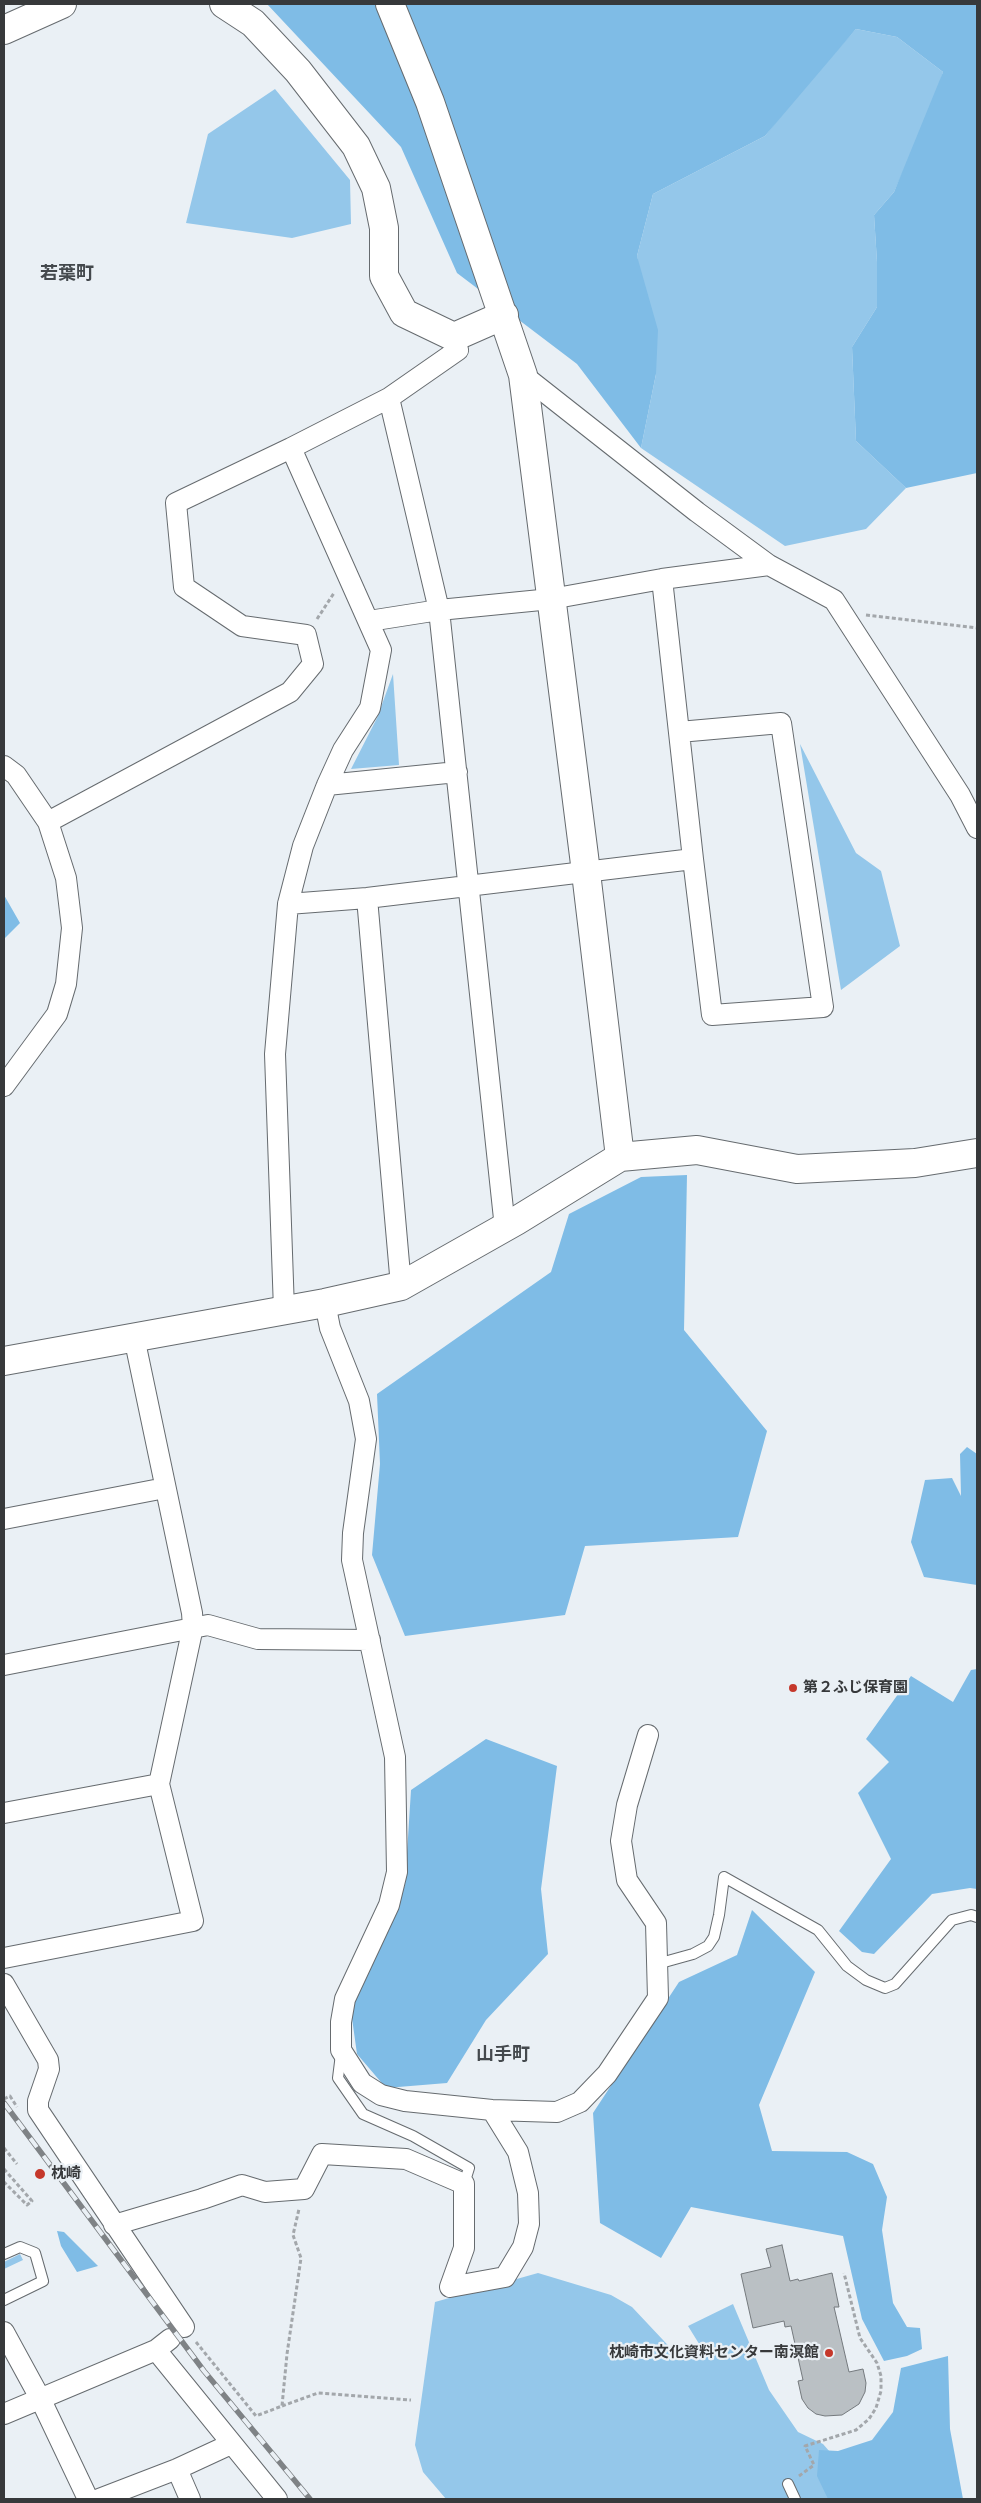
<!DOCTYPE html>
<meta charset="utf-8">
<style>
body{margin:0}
#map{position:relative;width:981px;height:2503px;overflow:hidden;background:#eaf0f5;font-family:"IBM Plex Serif",serif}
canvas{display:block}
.frame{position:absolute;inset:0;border:5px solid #37393b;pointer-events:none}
</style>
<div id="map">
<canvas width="981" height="2503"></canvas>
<div class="frame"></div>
</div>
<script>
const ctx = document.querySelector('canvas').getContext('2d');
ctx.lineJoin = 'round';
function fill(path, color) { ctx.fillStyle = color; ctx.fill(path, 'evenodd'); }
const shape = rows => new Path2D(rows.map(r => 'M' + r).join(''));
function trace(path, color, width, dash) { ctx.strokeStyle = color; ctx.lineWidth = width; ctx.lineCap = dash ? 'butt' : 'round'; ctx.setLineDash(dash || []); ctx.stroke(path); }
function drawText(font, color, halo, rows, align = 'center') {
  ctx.font = font + ' "IBM Plex Serif","Noto Sans JP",serif'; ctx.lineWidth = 4.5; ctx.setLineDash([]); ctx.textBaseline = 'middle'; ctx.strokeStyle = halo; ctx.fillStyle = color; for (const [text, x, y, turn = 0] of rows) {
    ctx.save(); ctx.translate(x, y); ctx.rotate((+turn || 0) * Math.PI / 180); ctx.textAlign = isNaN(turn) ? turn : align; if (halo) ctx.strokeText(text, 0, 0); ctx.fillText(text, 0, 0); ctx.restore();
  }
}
const green = shape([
 [856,29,897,37,943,72,932,107,894,192,874,215,877,262,877,307,852,347,856,441,906,488,866,529,785,546,641,448,656,374,637,256,653,194,765,136,802,89],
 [275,89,350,180,351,224,292,238,186,223,208,134],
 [393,674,399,765,351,769,377,718],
 [800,744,856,853,881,871,900,946,841,990],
 [20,2254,23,2260,4,2269,4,2262],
 [538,2273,611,2295,632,2307,679,2357,701,2347,688,2326,733,2304,769,2390,798,2432,823,2444,871,2499,446,2499,423,2472,415,2445,435,2302]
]);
const forest = shape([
 [267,4,977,4,977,473,906,488,856,441,852,347,877,307,877,262,874,215,894,192,943,72,897,37,856,29,765,136,653,194,637,256,658,330,656,374,641,448,577,364,457,273,401,147],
 [4,895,20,923,4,939],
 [687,1175,684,1330,767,1431,738,1537,585,1546,565,1615,405,1636,372,1555,380,1464,377,1394,551,1272,569,1214,641,1177],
 [967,1447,977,1454,977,1585,924,1577,911,1542,925,1480,952,1478,961,1496,960,1454],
 [977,1669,977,1889,970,1888,932,1894,874,1954,862,1952,839,1931,891,1859,858,1793,889,1762,866,1739,911,1676,953,1702,971,1670],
 [486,1739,557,1766,541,1889,548,1954,486,2020,447,2083,386,2088,357,2054,350,2004,405,1885,411,1790],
 [752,1910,815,1972,759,2105,772,2151,847,2152,873,2164,887,2197,882,2230,893,2303,907,2327,920,2328,922,2349,907,2356,884,2361,862,2319,843,2236,691,2207,661,2258,600,2223,593,2113,679,1982,737,1955],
 [57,2231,64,2232,98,2266,77,2272,61,2246],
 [948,2356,950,2429,963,2499,828,2499,817,2476,819,2450,838,2451,872,2440,893,2412,901,2368]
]);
const building = shape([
 [782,2245,790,2281,798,2279,799,2281,832,2273,839,2307,834,2307,849,2372,863,2369,866,2383,865,2392,859,2404,842,2415,825,2416,816,2414,808,2408,802,2399,798,2381,803,2380,791,2326,785,2327,784,2321,753,2328,741,2274,771,2267,766,2249,782,2245]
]);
const path = shape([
 [866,615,977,628],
 [317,619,334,593],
 [4,2099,10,2096,17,2107],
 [4,2148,17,2164],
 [4,2169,32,2201,27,2205,4,2182],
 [196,2342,256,2416,282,2406,287,2354,301,2258,293,2235,299,2209],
 [282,2406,318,2393,411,2400],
 [799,2476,814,2465,805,2446,856,2430,869,2419,876,2408,881,2391,881,2376,877,2363,860,2338,844,2273]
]);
const lane = shape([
 [657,1964,693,1954,708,1946,714,1937,719,1915,724,1877,818,1930,847,1966,866,1980,885,1988,895,1984,952,1920,971,1915,977,1917],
 [341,2054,338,2078,363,2114,413,2136,469,2168,464,2184],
 [4,2254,20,2247,35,2253,43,2281,4,2300],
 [788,2484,795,2499]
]);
const street = shape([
 [523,375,697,512,769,565,834,600,960,795,977,828],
 [389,398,439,610,505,1228],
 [662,579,693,859,712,1015,823,1007,781,723,679,732],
 [369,621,439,610,551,599,662,579,769,565],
 [4,766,16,775,48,822,66,878,72,928,66,984,57,1014,4,1086],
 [327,785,457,772],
 [48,822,290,692,313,664,306,635,242,626,184,587,176,503,291,448],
 [367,898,401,1286],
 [288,904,367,898,693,859],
 [325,1303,330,1328,359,1401,366,1439,353,1533,352,1560,395,1757,397,1872,389,1905,345,1999,341,2022,341,2050,362,2083,381,2095,405,2101,492,2110,557,2112,580,2102,607,2074,658,1998,656,1923,627,1880,621,1841,627,1805,648,1735],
 [284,1310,275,1054,288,904,303,846,327,785,343,750,370,708,381,650,291,448,389,398,458,350,454,337],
 [4,1519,165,1488],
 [4,1665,208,1625,258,1639,370,1640],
 [4,1813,159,1784],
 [4,1958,193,1921,159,1784,193,1627,192,1613,134,1337],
 [4,1984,48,2060,49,2069,38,2101,38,2110,184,2327],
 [114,2225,202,2199,242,2185,265,2192,304,2189,322,2154,406,2159,464,2184,464,2248,450,2287,505,2277,523,2247,529,2224,528,2193,518,2152,492,2110],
 [4,2332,40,2398,88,2499],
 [156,2350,277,2499],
 [4,2414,156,2350,170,2339],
 [177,2469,190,2499],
 [99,2499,177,2469,231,2444]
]);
const secondary = shape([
 [224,4,253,23,298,71,356,146,376,188,384,228,384,276,404,313,454,337,504,315],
 [390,4,430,102,523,375,584,856,620,1157],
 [4,30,62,4],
 [4,1361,325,1303,401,1286,516,1221,620,1157,697,1150,797,1169,915,1163,977,1153]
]);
const rail = shape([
 [4,2103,204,2371,310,2499]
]);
const markers = [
 [793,1688,5,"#c5382b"],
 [40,2174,6,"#c5382b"],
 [829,2353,5,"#c5382b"]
];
const poiNames = [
 ["第２ふじ保育園",803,1688],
 ["枕崎",51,2174],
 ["枕崎市文化資料センター南溟館",819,2353,"right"]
];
const quarterNames = [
 ["若葉町",67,274],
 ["山手町",503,2055]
];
fill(green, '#94c7ea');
fill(forest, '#7fbce6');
fill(building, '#bac0c4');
trace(building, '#74797d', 1);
trace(lane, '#666b6f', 12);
trace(street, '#666b6f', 22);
trace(secondary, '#666b6f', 30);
trace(path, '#a3a7ab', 3, [4, 2.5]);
trace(lane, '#fff', 10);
trace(street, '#fff', 20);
trace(secondary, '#fff', 28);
trace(rail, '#7f8386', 5.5);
trace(rail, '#eaf0f5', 4, [11]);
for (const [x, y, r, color] of markers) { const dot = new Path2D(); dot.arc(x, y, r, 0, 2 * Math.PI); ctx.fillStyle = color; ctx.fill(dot); trace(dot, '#eaf0f5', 2); }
drawText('bold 15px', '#37393b', '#eaf0f5', poiNames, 'left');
drawText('bold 18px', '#44494d', '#eaf0f5', quarterNames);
</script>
